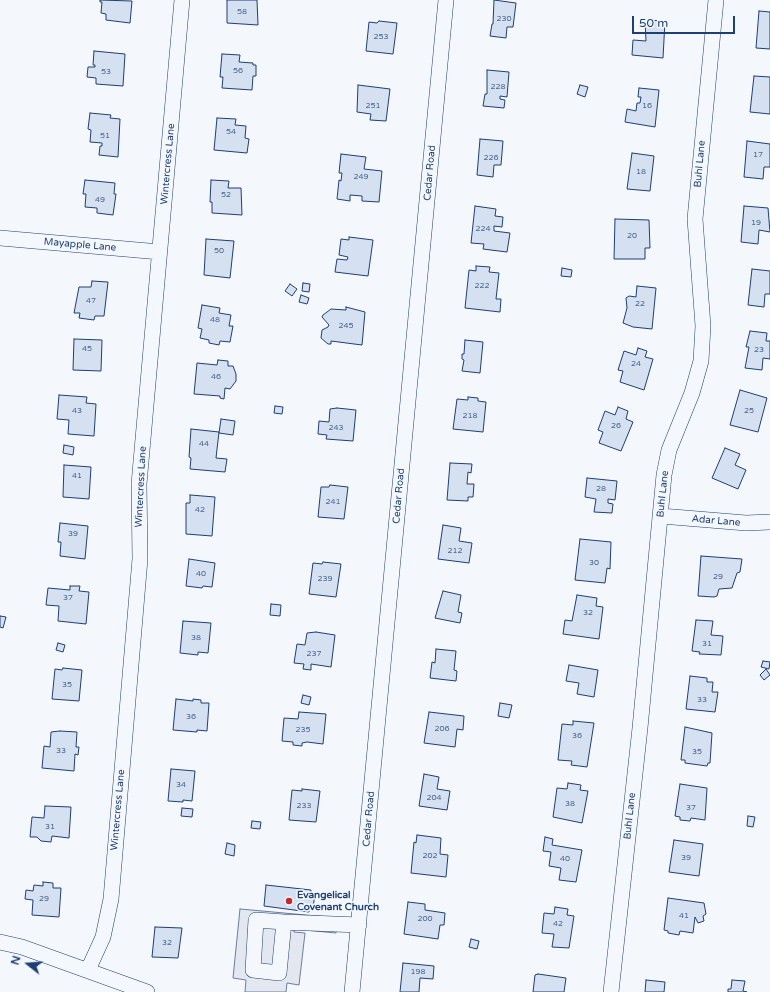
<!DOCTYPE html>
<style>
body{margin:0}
#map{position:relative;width:770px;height:992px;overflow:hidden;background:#f4f7fb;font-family:"Varela Round",sans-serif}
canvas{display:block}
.north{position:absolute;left:8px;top:944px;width:40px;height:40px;-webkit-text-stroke:3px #f4f7fb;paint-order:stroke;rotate:287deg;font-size:11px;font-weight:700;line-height:16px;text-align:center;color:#1d3f73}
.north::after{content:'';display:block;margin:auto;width:14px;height:18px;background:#1d3f73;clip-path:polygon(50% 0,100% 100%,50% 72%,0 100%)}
.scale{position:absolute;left:632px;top:16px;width:103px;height:18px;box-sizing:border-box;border:2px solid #1d3f73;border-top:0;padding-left:5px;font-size:12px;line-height:14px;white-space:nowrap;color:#1d3f73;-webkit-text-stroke:3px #f4f7fb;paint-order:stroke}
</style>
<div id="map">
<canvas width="770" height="992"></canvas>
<div class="north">N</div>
<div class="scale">50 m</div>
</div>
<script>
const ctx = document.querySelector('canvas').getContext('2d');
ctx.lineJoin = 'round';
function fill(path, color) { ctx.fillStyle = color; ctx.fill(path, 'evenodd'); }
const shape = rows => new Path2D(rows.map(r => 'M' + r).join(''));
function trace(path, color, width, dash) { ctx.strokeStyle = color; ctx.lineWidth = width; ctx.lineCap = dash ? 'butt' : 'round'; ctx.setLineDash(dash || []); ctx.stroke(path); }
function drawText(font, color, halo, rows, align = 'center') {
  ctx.font = font + ' "Varela Round",sans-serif'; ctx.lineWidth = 3; ctx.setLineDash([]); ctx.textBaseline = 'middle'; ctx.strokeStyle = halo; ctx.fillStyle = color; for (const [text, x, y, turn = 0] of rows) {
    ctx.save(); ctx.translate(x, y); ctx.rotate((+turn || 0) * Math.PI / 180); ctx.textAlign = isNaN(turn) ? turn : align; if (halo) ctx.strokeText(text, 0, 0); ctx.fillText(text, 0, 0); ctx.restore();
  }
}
const parking = shape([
 [240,909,339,918,336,933,294,929,294,932,305,933,299,985,287,983,286,992,245,992,246,980,233,978,240,909]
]);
const building = shape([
 [100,0,132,1,130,23,106,20,106,14,101,13,102,2,100,2,100,0],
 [227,0,257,0,258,25,227,23,227,0],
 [494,0,516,3,513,27,507,27,506,38,490,36,492,24,493,24,494,0],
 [759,11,770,12,770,49,756,48,759,11],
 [645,20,665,21,663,58,632,55,633,40,646,41,645,20],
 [379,21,397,23,393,54,366,51,369,22,377,23,379,21],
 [94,51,125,54,123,86,96,84,96,78,87,77,88,67,95,67,95,65,93,65,94,51],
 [222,54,240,55,239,62,253,63,253,65,256,65,256,76,253,76,252,90,222,88,223,77,220,77,222,54],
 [487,70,509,72,507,97,500,96,500,99,505,100,504,108,483,106,485,94,487,94,487,70],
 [754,76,770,77,770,114,750,112,754,76],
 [358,85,390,89,386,121,370,120,371,114,357,112,358,85],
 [580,85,588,87,585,97,577,94,580,85],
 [639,88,659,90,655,127,625,122,627,109,636,111,637,103,640,103,641,97,638,97,639,88],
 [90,113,111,115,110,118,120,119,118,157,99,155,100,146,102,146,102,143,90,142,91,130,88,129,90,113],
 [217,118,236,119,235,125,246,126,245,138,249,139,247,153,214,150,217,118],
 [480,139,503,141,501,165,494,165,493,177,477,175,480,139],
 [747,141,770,144,770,167,764,167,763,179,744,177,747,141],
 [632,153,654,156,650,191,627,189,632,153],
 [341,154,366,157,364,169,382,171,379,202,362,201,362,196,350,195,350,201,337,199,339,180,341,181,342,173,339,173,341,154],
 [85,180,115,183,114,194,116,194,113,215,97,213,97,208,85,207,86,194,83,194,85,180],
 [211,180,229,181,228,188,241,188,242,215,212,213,212,202,210,202,211,180],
 [475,206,496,209,495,216,503,217,502,227,494,226,494,231,510,233,507,252,483,249,484,244,471,243,475,206],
 [744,206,768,208,770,232,759,230,758,244,741,242,744,206],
 [615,219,649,220,650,248,645,248,645,259,614,259,615,219],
 [349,237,373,240,368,276,335,272,337,259,347,260,348,257,339,255,341,239,349,240,349,237],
 [206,239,234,241,230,278,204,275,206,239],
 [476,266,490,267,489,272,499,273,496,299,501,299,500,312,465,308,469,270,476,271,476,266],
 [562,268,572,270,571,277,561,276,562,268],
 [752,269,770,271,770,294,765,294,764,307,748,305,752,269],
 [92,281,108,282,104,316,95,316,94,320,79,318,80,313,74,313,79,287,91,287,92,281],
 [303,283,310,284,309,292,302,291,303,283],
 [290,284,297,289,292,296,285,291,290,284],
 [637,286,656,288,652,329,633,327,623,323,627,308,626,298,629,296,636,297,637,286],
 [301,295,309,298,307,304,299,302,301,295],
 [202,305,220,308,219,313,231,315,229,326,233,326,230,342,220,341,219,345,209,343,209,340,200,338,202,329,198,328,202,305],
 [346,307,365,312,362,345,331,341,331,344,328,344,321,338,322,330,328,327,329,325,322,317,323,315,331,309,346,310,346,307],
 [750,331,767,333,766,341,770,341,770,359,763,358,762,370,745,368,749,347,746,347,750,331],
 [74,339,102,340,101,371,73,370,74,339],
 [465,340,483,342,480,373,462,371,464,360,462,359,462,354,464,354,465,340],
 [638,348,647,351,645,357,653,359,644,390,620,382,623,371,618,370,624,351,636,355,638,348],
 [218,360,228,361,228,366,233,366,236,374,236,381,230,389,225,388,224,399,220,398,220,396,194,394,197,363,217,365,218,360],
 [740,390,767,398,758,432,730,425,740,390],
 [59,395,87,397,86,403,96,404,94,436,68,434,69,420,57,419,59,395],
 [468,397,478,398,478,401,486,402,483,432,453,429,457,399,468,400,468,397],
 [275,406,283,407,282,414,274,413,275,406],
 [618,407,628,411,626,419,633,422,621,451,599,443,603,432,598,430,605,411,615,415,618,407],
 [337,408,356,410,353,441,326,439,327,435,318,434,319,421,329,422,330,409,337,408],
 [221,419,235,421,233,435,219,433,221,419],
 [191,429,219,432,216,458,227,459,225,472,190,469,191,458,189,457,191,429],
 [64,445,74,447,73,455,63,453,64,445],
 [725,448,740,454,735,465,746,470,738,489,712,478,725,448],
 [450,463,472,464,471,473,468,472,467,484,474,484,473,497,468,497,468,501,447,500,450,463],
 [64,465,91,467,89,499,63,497,64,465],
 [587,478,617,481,615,500,608,499,608,503,613,504,612,513,594,512,596,499,585,497,587,478],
 [330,485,348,487,344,519,318,517,321,487,329,487,330,485],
 [190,495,215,497,212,536,186,534,186,503,190,503,190,495],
 [60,523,88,526,85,559,60,556,61,542,58,542,60,523],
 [443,525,461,528,459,541,472,543,469,563,438,559,443,525],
 [580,539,611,542,610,569,607,568,605,583,575,580,580,539],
 [701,556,742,559,740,572,737,573,732,588,719,589,717,596,714,597,698,596,701,556],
 [189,559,215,563,212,587,203,586,202,588,186,586,189,559],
 [323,562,341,564,336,597,309,594,313,563,322,564,323,562],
 [70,586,80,586,79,591,89,592,86,624,58,621,59,606,46,605,48,588,70,590,70,586],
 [443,591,461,595,458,612,462,613,460,623,435,618,443,591],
 [577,595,597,598,596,606,603,607,599,639,563,634,565,620,572,621,577,595],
 [271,604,281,605,280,616,270,615,271,604],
 [0,616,6,617,3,628,0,627,0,616],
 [696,620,713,621,711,635,723,636,721,655,699,654,700,652,692,651,696,620],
 [183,621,211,623,208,653,198,652,198,655,180,653,183,621],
 [316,632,335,635,331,667,311,664,311,670,303,669,304,664,294,663,297,644,305,645,307,633,316,632],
 [58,643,65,645,63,652,56,650,58,643],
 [436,649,456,651,454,670,457,671,456,681,430,678,432,662,435,663,436,649],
 [763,661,770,662,769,669,761,667,763,661],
 [569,665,598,670,594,697,577,694,579,683,566,681,569,665],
 [63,668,82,670,79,701,52,699,55,669,62,670,63,668],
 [766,669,770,675,764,680,760,675,766,669],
 [690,676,707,678,707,682,713,682,712,692,718,692,715,712,686,709,690,676],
 [303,695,311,697,309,705,301,703,303,695],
 [176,699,193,701,193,699,201,700,201,703,209,703,207,731,197,730,197,732,173,730,176,699],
 [500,703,512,705,509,718,498,716,500,703],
 [299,712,326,714,323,744,307,742,302,743,302,746,293,745,293,742,282,741,284,718,298,719,299,712],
 [429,712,464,716,463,730,457,729,455,747,424,743,429,712],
 [573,721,594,723,587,767,571,765,572,761,558,760,562,724,573,725,573,721],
 [685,727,712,733,710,763,708,763,707,766,685,763,685,760,681,760,685,727],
 [60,731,77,732,76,747,79,747,78,755,75,754,74,771,42,768,44,746,50,747,51,732,60,731],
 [171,769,195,771,192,801,183,800,183,802,168,801,171,769],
 [424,774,439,777,437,789,450,791,447,810,419,806,424,774],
 [568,783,581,785,580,790,588,791,582,823,553,817,557,788,567,789,568,783],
 [680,784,707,788,705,820,691,818,690,821,680,820,680,817,675,816,680,784],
 [302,789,320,791,316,822,289,820,292,790,302,791,302,789],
 [45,806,71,807,69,838,52,836,51,842,41,841,37,837,30,837,32,817,44,818,45,806],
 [182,808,193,809,192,817,181,816,182,808],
 [748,816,755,817,753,827,747,826,748,816],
 [252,821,261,822,260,829,251,828,252,821],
 [417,835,441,838,440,854,448,855,446,877,411,873,414,842,416,843,417,835],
 [545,837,553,839,552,845,582,850,576,882,559,880,561,868,549,866,551,852,543,851,545,837],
 [674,840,703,844,699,876,669,872,674,840],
 [227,843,235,845,234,856,225,854,227,843],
 [43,882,53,883,53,888,61,888,59,917,32,915,33,900,25,899,26,890,33,891,34,885,43,886,43,882],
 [266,885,311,890,311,894,315,895,313,907,309,906,309,912,264,906,266,885],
 [668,898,704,903,706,914,703,916,704,921,698,923,695,917,693,933,680,931,679,935,668,933,668,931,664,930,668,898],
 [408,902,425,904,425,910,445,913,444,925,440,925,438,939,404,934,408,902],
 [555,907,568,909,567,915,574,916,569,948,552,947,554,934,542,933,544,913,554,914,555,907],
 [155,927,182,928,178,958,152,957,155,927],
 [471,939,479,941,477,949,469,947,471,939],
 [403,963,434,966,433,979,420,978,419,992,400,992,403,963],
 [538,974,566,978,564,992,533,992,535,975,538,974],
 [646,980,665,982,664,992,645,992,646,980],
 [732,980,745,981,743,991,747,992,728,992,728,989,731,989,732,980]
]);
const minor = shape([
 [0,238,160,252],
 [661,516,746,523,770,522],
 [284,922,256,920,253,970,279,973,284,922,359,925],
 [0,942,22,947,147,992],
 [88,970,103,937,111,899,140,559,139,484,182,0],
 [352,992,446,0],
 [611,992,640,728,664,475,669,450,692,393,701,361,703,326,695,219,716,0]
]);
const markers = [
 [289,901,4,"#c62828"]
];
const numberNames = [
 ["58",242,12],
 ["230",504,19],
 ["253",381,37],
 ["56",238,71],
 ["53",106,72],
 ["228",498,87],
 ["251",373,106],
 ["16",647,106],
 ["54",231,132],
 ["51",105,136],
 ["17",758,155],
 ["226",491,158],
 ["18",641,172],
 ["249",361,177],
 ["52",226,195],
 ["49",100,200],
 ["19",756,223],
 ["224",483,229],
 ["20",632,236],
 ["50",219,251],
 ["222",482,286],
 ["47",91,301],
 ["22",640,304],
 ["48",215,320],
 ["245",346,326],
 ["45",87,349],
 ["23",759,350],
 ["24",636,364],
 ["46",216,377],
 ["43",77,411],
 ["25",749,411],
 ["218",470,416],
 ["26",616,426],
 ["243",336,428],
 ["44",204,444],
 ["41",77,476],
 ["28",601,489],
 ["241",333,502],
 ["42",200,510],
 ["39",73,534],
 ["212",455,551],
 ["30",594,563],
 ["40",201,574],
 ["29",718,577],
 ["239",325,579],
 ["37",68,598],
 ["32",588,613],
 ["38",196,638],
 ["31",707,644],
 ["237",314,654],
 ["35",67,685],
 ["33",702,700],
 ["36",191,717],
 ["206",442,729],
 ["235",303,730],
 ["36",577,736],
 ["33",61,751],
 ["35",697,752],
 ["34",181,785],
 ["204",434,798],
 ["38",570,804],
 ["233",304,806],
 ["37",691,808],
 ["31",50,827],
 ["202",430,856],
 ["39",686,858],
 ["40",565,859],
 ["29",44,899],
 ["41",684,916],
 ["200",425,919],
 ["42",558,924],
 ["32",167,943],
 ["198",418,972]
];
const streetNames = [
 ["Wintercress Lane",168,164,-85],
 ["Buhl Lane",700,164,-85],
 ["Cedar Road",430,173,-85],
 ["Mayapple Lane",80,245,5],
 ["Wintercress Lane",141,487,-87],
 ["Buhl Lane",663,494,-84],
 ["Cedar Road",399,496,-85],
 ["Adar Lane",716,521,5],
 ["Wintercress Lane",118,810,-85],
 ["Buhl Lane",630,816,-84],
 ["Cedar Road",369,819,-85]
];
const poiNames = [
 ["Evangelical",297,895],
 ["Covenant Church",297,907]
];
fill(parking, '#e3e8f0');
trace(parking, '#687fa3', 1);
fill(building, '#d5e0f0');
trace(building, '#1d3f73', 1);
trace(minor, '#1d3f73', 16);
trace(minor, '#f4f7fb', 15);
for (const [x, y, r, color] of markers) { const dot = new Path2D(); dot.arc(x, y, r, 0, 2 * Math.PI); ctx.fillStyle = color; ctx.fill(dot); trace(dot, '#f4f7fb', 1.5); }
drawText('8px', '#4b6792', null, numberNames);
drawText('10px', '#1d3f73', '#f4f7fb', streetNames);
drawText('bold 10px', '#1d3f73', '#f4f7fb', poiNames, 'left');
</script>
